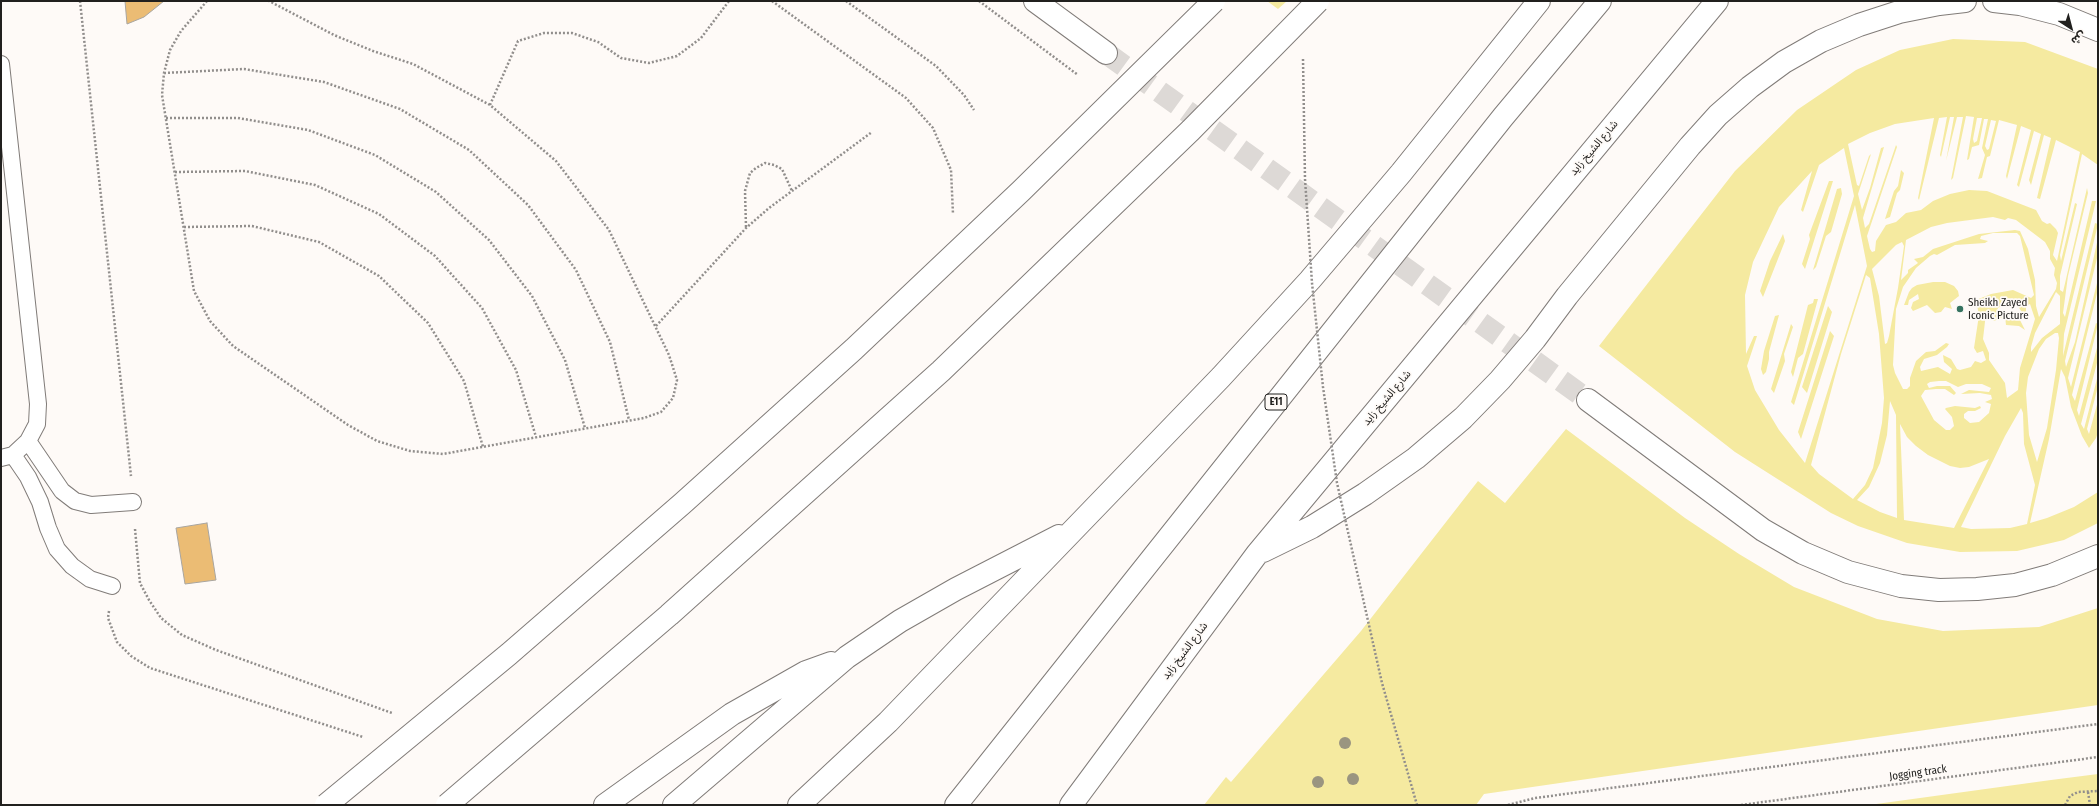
<!DOCTYPE html>
<meta charset="utf-8">
<style>
body{margin:0}
#map{position:relative;width:2099px;height:806px;overflow:hidden;background:#fefaf7;font-family:"Fira Sans Condensed","Noto Sans Arabic",sans-serif}
canvas{display:block}
.frame{position:absolute;inset:0;border:2px solid #21201e;pointer-events:none}
.north{position:absolute;left:2051px;top:8px;width:40px;height:40px;-webkit-text-stroke:3px #fefaf7;paint-order:stroke;rotate:144deg;font-size:11px;font-weight:700;line-height:16px;text-align:center;color:#21201e}
.north::after{content:'';display:block;margin:auto;width:14px;height:18px;background:#21201e;clip-path:polygon(50% 0,100% 100%,50% 72%,0 100%)}
</style>
<div id="map">
<canvas width="2099" height="806"></canvas>
<div class="frame"></div>
<div class="north">ش</div>
</div>
<script>
const ctx = document.querySelector('canvas').getContext('2d');
ctx.lineJoin = 'round';
function fill(path, color) { ctx.fillStyle = color; ctx.fill(path, 'evenodd'); }
const shape = rows => new Path2D(rows.map(r => 'M' + r).join(''));
function trace(path, color, width, dash) { ctx.strokeStyle = color; ctx.lineWidth = width; ctx.lineCap = dash ? 'butt' : 'round'; ctx.setLineDash(dash || []); ctx.stroke(path); }
function drawText(font, color, halo, rows, align = 'center') {
  ctx.font = font + ' "Fira Sans Condensed","Noto Sans Arabic",sans-serif'; ctx.lineWidth = 3.5; ctx.setLineDash([]); ctx.textBaseline = 'middle'; ctx.strokeStyle = halo; ctx.fillStyle = color; for (const [text, x, y, turn = 0] of rows) {
    ctx.save(); ctx.translate(x, y); ctx.rotate((+turn || 0) * Math.PI / 180); ctx.textAlign = isNaN(turn) ? turn : align; if (halo) ctx.strokeText(text, 0, 0); ctx.fillText(text, 0, 0); ctx.restore();
  }
}
const green = shape([
 [1267,1,1287,1,1278,9],
 [1953,39,2025,42,2098,69,2098,165,2082,154,2060,255,2061,261,2075,203,2077,204,2060,276,2060,290,2063,292,2087,188,2088,193,2068,276,2063,313,2065,317,2092,201,2096,201,2064,334,2063,356,2095,223,2098,224,2065,361,2066,367,2075,342,2098,238,2098,254,2068,378,2071,387,2098,279,2098,289,2072,395,2075,401,2096,323,2098,324,2077,410,2079,416,2098,344,2098,359,2081,424,2084,429,2098,375,2098,386,2087,429,2089,434,2098,401,2098,432,2096,438,2089,448,2082,436,2071,407,2065,377,2061,369,2049,439,2030,523,2047,518,2074,507,2098,492,2098,523,2064,540,2017,551,1960,552,1907,543,1858,526,1831,513,1735,452,1599,346,1735,171,1797,110,1856,70,1900,50],
 [1966,116,1974,117,1967,160,1969,159,1972,147,1979,145,1984,119,1988,119,1982,148,1985,155,1978,179,1982,178,1987,157,1990,156,1999,120,2017,125,2006,176,2007,179,2021,126,2031,130,2017,185,2019,187,2034,131,2041,134,2029,180,2031,185,2044,135,2051,138,2037,198,2040,199,2056,140,2080,152,2057,261,2053,255,2058,233,2056,229,2050,223,2047,224,2042,221,2036,210,1987,191,1969,190,1950,194,1933,201,1921,210,1906,213,1896,222,1886,225,1876,241,1875,251,1872,252,1870,249,1867,236,1897,147,1896,145,1869,224,1865,228,1863,218,1884,147,1881,148,1870,188,1862,210,1858,194,1871,154,1869,156,1859,186,1857,185,1848,144,1870,133,1895,124,1934,118,1918,198,1919,200,1939,118,1947,117,1940,155,1941,157,1950,117,1954,117,1946,161,1957,117,1963,117,1951,180,1953,178],
 [1977,118,1982,118,1977,141,1974,143,1973,139],
 [1991,120,1996,121,1989,149,1987,150,1985,146],
 [1844,148,1854,196,1791,402,1794,405,1855,205,1867,266,1805,463,1779,430,1755,390,1747,366,1757,336,1754,336,1746,354,1745,295,1753,262,1779,207,1812,171,1801,210,1803,212,1819,165],
 [1993,217,2005,220,2008,218,2016,220,2045,242,2050,251,2050,259,2055,268,2054,275,2057,283,2056,289,2039,317,2036,306,2035,280,2028,249,2020,231,2015,230,1979,234,1933,249,1923,257,1914,259,1918,263,1908,270,1908,273,1901,280,1906,240,1931,227,1947,223],
 [1993,233,2017,233,2020,236,2034,295,2031,298,2013,290,1991,294,1976,300,1979,315,1974,348,1977,353,1983,351,1986,360,1981,363,1975,361,1971,367,1960,370,1957,369,1951,359,1943,355,1944,362,1952,369,1950,374,1938,367,1921,371,1920,367,1924,359,1937,355,1947,347,1949,344,1946,343,1935,351,1926,352,1916,361,1910,378,1910,386,1907,389,1903,389,1895,373,1893,365,1896,309,1903,287,1916,268,1930,256,1934,254,1937,255,1955,245,1985,243,1988,241,1980,239,1981,236],
 [1902,242,1904,246,1898,288,1889,336,1887,343,1885,344,1879,296,1872,269,1896,245],
 [1866,275,1870,278,1879,334,1884,398,1882,423,1873,468,1865,485,1853,499,1819,474,1811,465,1841,354],
 [2056,292,2060,296,2060,324,2042,338,2031,352,2031,347,2035,333],
 [2007,303,2017,305,2026,318,2026,306,2030,304,2035,319,2020,368,2018,390,2007,398,2005,383,1989,360,1989,353,1983,339,1986,313,1994,321,2005,316,2006,325,2019,326,2025,330,2018,316,2013,312,2001,315,1997,311,1998,308],
 [2055,333,2058,333,2059,338,2056,370,2047,428,2037,462,2029,435,2026,393,2028,377,2039,349,2046,339],
 [1939,381,1946,381,1958,387,1966,384,1982,384,1991,388,1989,392,1969,390,1961,394,1980,393,1991,395,1992,399,1985,402,1991,404,1989,413,1979,422,1970,423,1964,418,1964,414,1968,411,1975,411,1981,408,1980,406,1975,408,1955,406,1946,408,1945,409,1952,417,1954,426,1950,430,1946,430,1934,420,1921,396,1925,390,1936,389,1945,389,1954,395,1956,393,1950,386,1937,386,1929,388,1927,384,1930,382],
 [1890,401,1896,415,1897,518,1880,512,1857,500,1869,487,1880,463,1887,435],
 [2021,408,2023,413,2024,444,2035,485,2027,524,2010,528,1971,529,1961,527,2005,436],
 [1900,424,1907,437,1916,446,1928,455,1950,466,1960,468,1969,467,1989,459,1954,528,1904,520],
 [1901,170,1904,173,1900,190,1897,193,1890,217,1885,219,1894,191,1898,186],
 [1829,181,1833,181,1805,269,1802,264,1810,239,1809,235],
 [1841,188,1842,194,1831,232,1826,236,1816,267,1813,270,1837,189],
 [1783,234,1785,241,1763,297,1760,291,1770,261],
 [1933,282,1945,282,1954,286,1958,291,1959,296,1950,303,1952,309,1945,307,1941,312,1935,313,1927,305,1913,311,1911,308,1913,302,1919,299,1918,294,1909,300,1908,305,1904,305,1909,292,1912,288,1917,285],
 [1814,299,1818,299,1803,354,1798,358,1793,377,1791,372,1808,305,1813,303],
 [1828,306,1832,312,1807,393,1802,387],
 [1779,315,1769,352,1769,359,1766,372,1763,375,1761,369,1764,351,1775,316],
 [1791,324,1793,327,1784,354,1785,361,1774,393,1771,389],
 [1830,331,1834,336,1801,439,1798,432],
 [1566,429,1685,518,1739,554,1794,587,1877,619,1943,631,2039,627,2098,608,2098,705,1484,794,1476,805,1204,805,1226,777,1231,782,1361,631,1478,481,1505,503],
 [2098,774,2098,805,1869,805,2051,780]
]);
const building = shape([
 [125,1,164,1,144,17,127,24,125,1],
 [207,523,216,580,185,584,176,528,207,523]
]);
const highwayTunnel = shape([
 [1106,53,1588,400]
]);
const path = shape([
 [80,1,131,476],
 [207,1,181,31,170,50,164,73,162,95,194,291,210,321,233,346,348,425,377,441,410,451,443,454,644,418,661,412,673,398,677,380,669,355,609,230,556,161,490,105,413,64,373,51,334,35,269,1],
 [772,1,906,98,933,128,951,170,953,214],
 [846,1,936,66,964,95,974,110],
 [979,1,1078,75],
 [164,73,244,69,324,82,400,109,469,150,528,205,576,270,610,342,629,420],
 [490,105,518,41,544,33,572,33,598,42,621,58,649,63,677,56,701,38,729,1],
 [166,118,238,118,308,130,375,155,436,192,489,240,532,296,565,360,585,428],
 [175,172,245,171,315,185,379,214,435,256,482,308,516,370,536,437],
 [184,227,252,226,319,242,379,276,428,323,464,381,483,447],
 [746,227,745,191,750,173,756,168,765,163,774,165,782,169,792,191],
 [656,326,746,228,769,208,872,132],
 [135,529,140,583,149,600,161,618,182,635,216,650,392,713],
 [109,611,108,618,117,642,131,656,150,668,363,737],
 [2088,792,2090,805],
 [1508,805,1535,798,2098,724],
 [1741,805,2098,757],
 [2065,805,2070,796,2078,792,2098,791]
]);
const lane = shape([
 [1,64,38,404,37,424,28,441,13,455,1,458],
 [28,441,62,491,75,501,91,505,133,502],
 [13,455,28,477,40,502,48,528,57,549,72,566,90,579,112,586]
]);
const highway = shape([
 [1035,1,1106,53],
 [1994,1,2020,4,2059,14,2098,30],
 [1588,400,1763,530,1803,553,1848,572,1901,586,1939,590,1977,589,2015,585,2052,575,2098,556],
 [1263,551,1312,527,1365,494,1416,458,1463,418,1500,380,1535,339,1567,296,1690,146,1718,115,1750,87,1784,62,1821,41,1859,25,1899,12,1939,4,1965,1],
 [605,805,732,714,806,672,831,663],
 [674,805,847,657,900,621,956,589,1059,536],
 [799,805,888,722,1221,377,1310,280,1401,173,1539,1],
 [956,805,1503,117,1600,1],
 [1071,805,1257,554,1717,1]
]);
const pathBridge = shape([
 [1303,59,1305,179,1312,283,1323,387,1337,483,1382,683,1417,805]
]);
const highwayBridge = shape([
 [326,805,509,654,683,503,854,349,1021,191,1214,1],
 [447,805,669,615,941,371,1191,130,1318,1]
]);
const trees = [
 [1345,743],
 [1353,779],
 [1318,782]
];
const markers = [
 [1960,309,4,"#357360"]
];
const shields = [
 [1276,402,22]
];
const shieldNames = [
 ["E11",1276,402]
];
const streetNames = [
 ["شارع الشيخ زايد",1594,148,-50],
 ["شارع الشيخ زايد",1387,398,-50],
 ["شارع الشيخ زايد",1185,651,-53],
 ["Jogging track",1918,773,-8]
];
const poiNames = [
 ["Sheikh Zayed",1968,303],
 ["Iconic Picture",1968,316]
];
fill(green, '#f5eaa0');
fill(building, '#ebbc74');
trace(building, '#a8a5a0', 1);
trace(highwayTunnel, '#ddd9d6', 22, [22, 11]);
trace(lane, '#817c79', 18);
trace(highway, '#817c79', 24);
trace(path, '#918e8c', 2.5, [2, 2]);
trace(lane, '#fff', 16);
trace(highway, '#fff', 22);
trace(highwayBridge, '#817c79', 24, []);
trace(pathBridge, '#918e8c', 2.5, [2, 2]);
trace(highwayBridge, '#fff', 22);
ctx.fillStyle = '#9a9580';
for (const [x, y] of trees) { ctx.beginPath(); ctx.arc(x, y, 6, 0, 2 * Math.PI); ctx.fill(); }
for (const [x, y, r, color] of markers) { const dot = new Path2D(); dot.arc(x, y, r, 0, 2 * Math.PI); ctx.fillStyle = color; ctx.fill(dot); trace(dot, '#fefaf7', 1.5); }
for (const [x, y, w] of shields) { const box = new Path2D(); box.roundRect(x - w / 2, y - 8, w, 16, 3); ctx.fillStyle = '#fefaf7'; ctx.fill(box); trace(box, '#21201e', 1); }
drawText('bold 10px', '#21201e', null, shieldNames);
drawText('11px', '#21201e', '#fefaf7', streetNames);
drawText('11px', '#21201e', '#fefaf7', poiNames, 'left');
</script>
